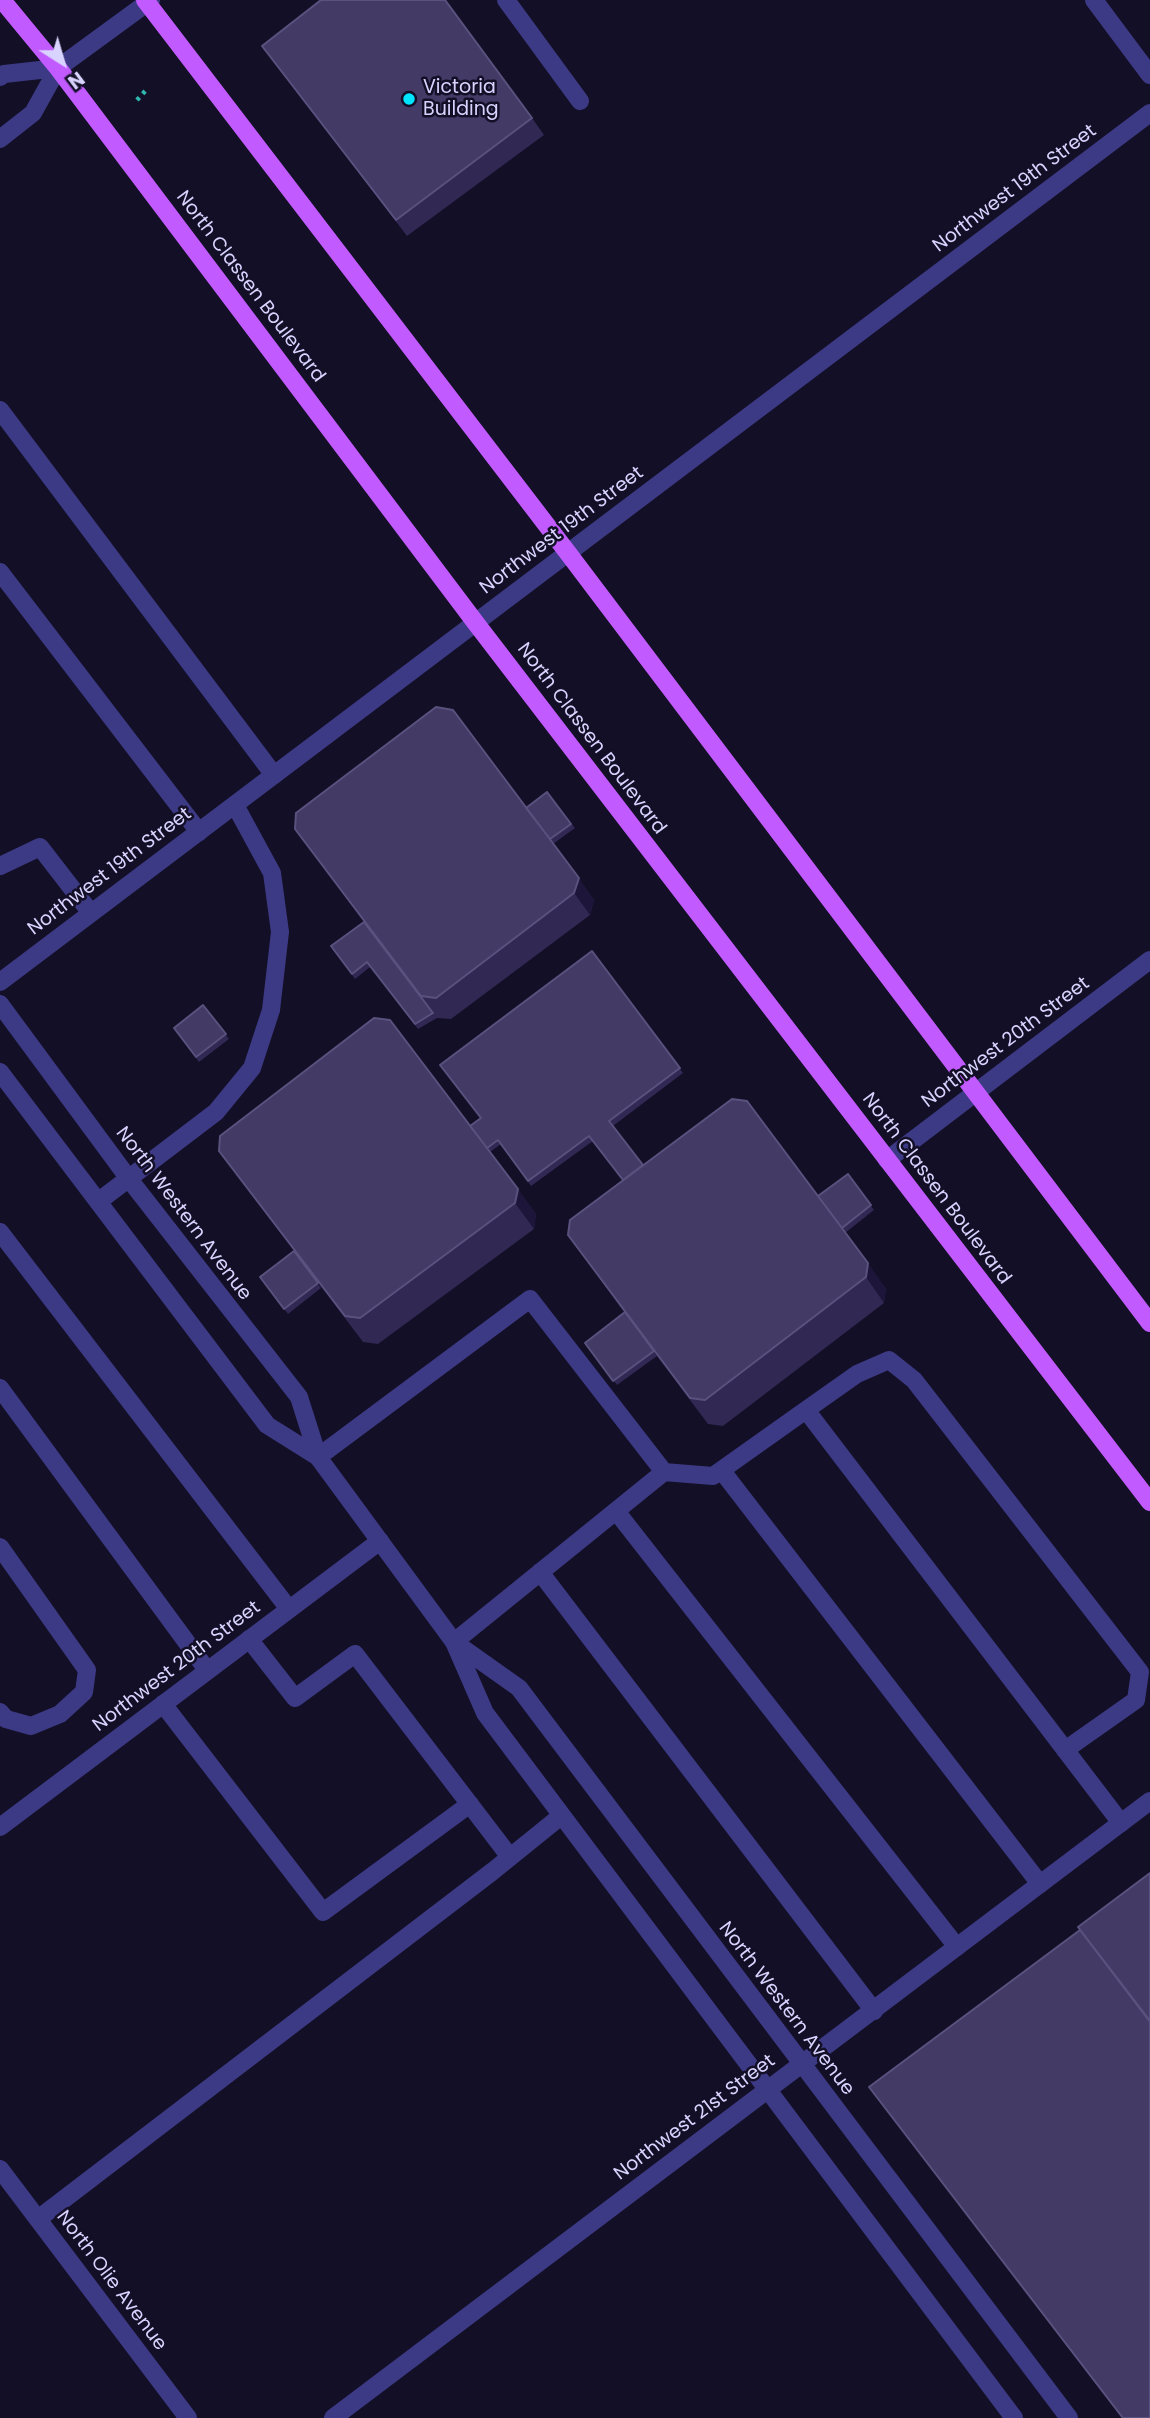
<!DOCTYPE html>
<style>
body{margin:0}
#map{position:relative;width:1150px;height:2418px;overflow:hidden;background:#130f26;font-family:Poppins,sans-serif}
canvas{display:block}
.north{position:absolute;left:28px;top:28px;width:70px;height:70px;-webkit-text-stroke:5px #130f26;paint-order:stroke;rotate:143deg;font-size:19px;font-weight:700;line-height:28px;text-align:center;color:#d9d4ff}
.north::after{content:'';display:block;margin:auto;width:24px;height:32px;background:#d9d4ff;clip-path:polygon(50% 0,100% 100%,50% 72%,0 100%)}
</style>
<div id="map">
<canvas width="1150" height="2418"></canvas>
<div class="north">N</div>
</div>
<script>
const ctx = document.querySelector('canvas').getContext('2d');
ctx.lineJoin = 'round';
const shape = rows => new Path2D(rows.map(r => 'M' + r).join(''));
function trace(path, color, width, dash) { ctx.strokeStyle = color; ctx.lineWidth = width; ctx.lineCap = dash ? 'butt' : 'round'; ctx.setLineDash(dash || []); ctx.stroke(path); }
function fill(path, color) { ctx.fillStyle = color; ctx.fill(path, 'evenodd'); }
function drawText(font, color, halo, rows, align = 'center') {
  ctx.font = font + ' Poppins,sans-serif'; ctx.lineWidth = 5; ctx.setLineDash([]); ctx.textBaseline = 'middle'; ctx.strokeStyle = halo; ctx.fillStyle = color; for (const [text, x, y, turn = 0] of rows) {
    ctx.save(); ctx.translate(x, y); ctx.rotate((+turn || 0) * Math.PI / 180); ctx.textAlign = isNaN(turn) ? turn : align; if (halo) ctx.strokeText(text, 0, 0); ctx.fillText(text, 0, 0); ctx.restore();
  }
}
const path = shape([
 [137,100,147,89]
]);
const service = shape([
 [506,0,580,101],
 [0,410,274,775],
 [0,572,199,832],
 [0,866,40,847,91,913],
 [99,1201,216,1112,252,1068,271,1010,280,932,272,873,235,805],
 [0,1232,289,1609],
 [0,1388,207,1670],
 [806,1410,857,1374,889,1360,914,1380,1140,1672,1136,1700,1065,1750],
 [318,1457,530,1299,664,1472],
 [722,1471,1040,1884],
 [616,1511,957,1947],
 [0,1547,87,1670,84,1692,60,1714,31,1726,6,1719,0,1712],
 [540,1572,874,2011],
 [249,1639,295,1698,355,1654,510,1857],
 [454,1642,664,1472,713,1476,806,1410,1121,1823],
 [163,1704,323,1912,470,1804],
 [38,2219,493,1871,561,1816]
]);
const minor = shape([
 [1094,0,1150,75],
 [0,982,1150,113],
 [887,1160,1150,960],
 [0,1827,380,1541],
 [0,2169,188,2418],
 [333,2418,1150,1801]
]);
const tertiary = shape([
 [0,77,4,74,58,68],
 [0,139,33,113,58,68,151,0],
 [0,1004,129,1179,299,1397,318,1457,454,1642,485,1713,1014,2418],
 [0,1072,267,1425,318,1457],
 [454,1642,519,1688,1069,2418]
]);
const primary = shape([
 [2,0,58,68,475,622,1150,1502],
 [145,0,568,553,1150,1323]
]);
const wall = shape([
 [262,46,532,118,544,135,407,236],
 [547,792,575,828,553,844,594,900,590,915,451,1019,437,1018,418,1029,370,967,355,979,331,946,364,922,295,829,526,808],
 [592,951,683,1073,613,1126,643,1165,818,1196,848,1174,874,1210,845,1233,886,1289,884,1303,723,1426,708,1424,657,1356,617,1385,585,1343,624,1312,568,1235,623,1180,593,1141,531,1186,501,1144,490,1152,536,1214,534,1229,378,1344,363,1342,238,1177,219,1151,470,1126,481,1118],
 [203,1005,229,1039,199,1062,174,1028],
 [294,1251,321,1288,288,1314,260,1277],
 [1080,1930,1150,2418,1122,2418,869,2087]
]);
const shadedWall = shape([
 [579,878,594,900,590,915,574,893],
 [518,1189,536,1214,534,1229,515,1203],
 [868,1263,886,1289,884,1303,866,1277]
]);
const building = shape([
 [321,0,445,0,532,118,396,220,262,46,321,0],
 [436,707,453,710,579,878,574,893,436,998,421,996,295,829,296,813,436,707],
 [547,792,571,824,550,839,526,808,547,792],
 [364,922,433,1013,415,1024,367,962,352,974,331,946,364,922],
 [592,951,680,1068,609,1121,643,1165,623,1180,589,1136,528,1181,498,1140,487,1148,470,1126,481,1118,440,1065,592,951],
 [203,1005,226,1034,196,1057,174,1028,203,1005],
 [374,1018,390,1020,518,1189,515,1203,360,1318,345,1316,219,1151,220,1136,374,1018],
 [732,1099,747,1101,868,1263,866,1277,705,1400,690,1398,568,1235,570,1220,732,1099],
 [848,1174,871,1205,842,1228,818,1196,848,1174],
 [294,1251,318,1283,284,1309,260,1277,294,1251],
 [625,1312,654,1351,613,1381,585,1343,625,1312],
 [1150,1873,1150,2021,1078,1927,1150,1873],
 [1080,1930,1150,2022,1150,2418,1123,2418,869,2087,1080,1930]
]);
const markers = [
 [409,99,7,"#00e5ff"]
];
const poiNames = [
 ["Victoria",423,88],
 ["Building",423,110]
];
const streetNames = [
 ["Northwest 19th Street",1015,189,-37],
 ["North Classen Boulevard",250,287,53],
 ["Northwest 19th Street",562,531,-37],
 ["North Classen Boulevard",591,739,53],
 ["Northwest 19th Street",110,872,-37],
 ["Northwest 20th Street",1006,1043,-37],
 ["North Classen Boulevard",936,1189,53],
 ["North Western Avenue",183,1214,53],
 ["Northwest 20th Street",177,1667,-37],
 ["North Western Avenue",786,2009,53],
 ["Northwest 21st Street",695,2118,-37],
 ["North Olie Avenue",111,2281,53]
];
trace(path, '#2fb8b0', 4.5, [3.5, 5]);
trace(service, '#3d3a85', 18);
trace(minor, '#3d3a85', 18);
trace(tertiary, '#3d3a85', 18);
trace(primary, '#c25bff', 18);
fill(wall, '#312854');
fill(shadedWall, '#1d163a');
fill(building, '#433a66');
trace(building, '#5a527e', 2);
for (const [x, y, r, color] of markers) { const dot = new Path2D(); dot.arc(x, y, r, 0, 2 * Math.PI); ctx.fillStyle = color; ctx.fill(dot); trace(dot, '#130f26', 2.5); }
drawText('19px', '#d9d4ff', '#130f26', poiNames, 'left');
drawText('19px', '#d9d4ff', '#130f26', streetNames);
</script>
